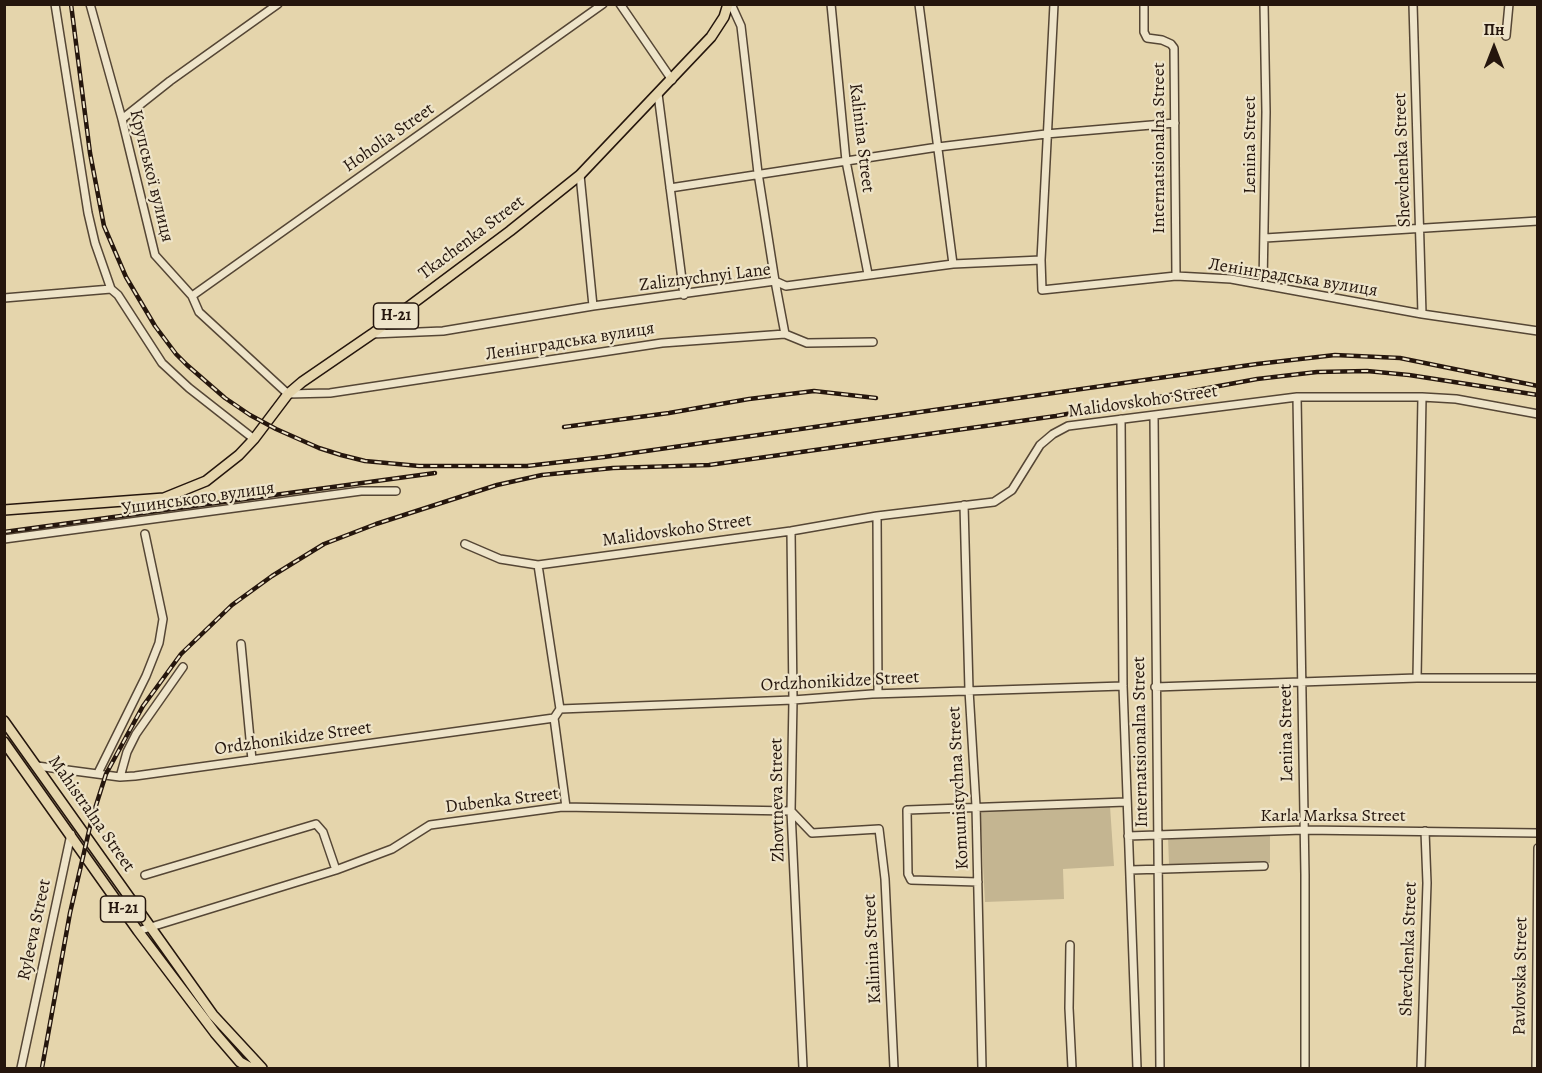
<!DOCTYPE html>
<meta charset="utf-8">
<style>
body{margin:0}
#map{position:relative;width:1542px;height:1073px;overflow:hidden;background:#e5d5ac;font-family:Alegreya,serif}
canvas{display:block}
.frame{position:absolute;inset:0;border:6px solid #25160d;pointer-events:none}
.north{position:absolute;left:1464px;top:18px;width:60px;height:60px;-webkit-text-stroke:4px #eee4c9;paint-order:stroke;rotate:0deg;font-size:16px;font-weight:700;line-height:24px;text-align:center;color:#25160d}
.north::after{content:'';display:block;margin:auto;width:21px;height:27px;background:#25160d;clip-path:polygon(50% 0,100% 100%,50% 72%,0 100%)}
</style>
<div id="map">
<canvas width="1542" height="1073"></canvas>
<div class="frame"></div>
<div class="north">Пн</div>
</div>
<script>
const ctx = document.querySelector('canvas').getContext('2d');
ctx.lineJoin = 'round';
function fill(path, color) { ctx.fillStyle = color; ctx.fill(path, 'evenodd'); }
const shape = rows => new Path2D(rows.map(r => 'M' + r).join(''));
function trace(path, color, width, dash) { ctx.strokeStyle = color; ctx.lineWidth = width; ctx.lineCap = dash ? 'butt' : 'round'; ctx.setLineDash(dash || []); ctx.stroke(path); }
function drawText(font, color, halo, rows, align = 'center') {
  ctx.font = font + ' Alegreya,serif'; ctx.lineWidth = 4.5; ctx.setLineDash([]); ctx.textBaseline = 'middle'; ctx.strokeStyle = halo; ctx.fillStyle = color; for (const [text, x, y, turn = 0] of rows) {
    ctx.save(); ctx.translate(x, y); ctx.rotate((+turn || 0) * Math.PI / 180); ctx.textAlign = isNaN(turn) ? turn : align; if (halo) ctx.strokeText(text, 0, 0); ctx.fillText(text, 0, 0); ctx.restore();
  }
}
const green = shape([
 [1110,806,1114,866,1063,869,1064,899,985,902,980,809],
 [1270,836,1270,863,1169,864,1168,837]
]);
const minor = shape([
 [55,4,88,213,95,243,111,289,118,295,162,363,189,388,254,439],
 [90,4,122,119,155,255,192,296,199,312,288,394,330,393,662,343,785,334,807,343,873,342],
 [620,4,672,80],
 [731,4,741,26,758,173,775,281,785,334],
 [831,4,846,161,868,274],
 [919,4,953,264],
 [1054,4,1041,260,1042,290,1176,276,1231,279,1422,314,1538,331],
 [1144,4,1144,32,1147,38,1162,40,1171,44,1174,48,1176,276],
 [1413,4,1422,314],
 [1506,36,1509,4],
 [658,94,684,295],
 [122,119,170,81,278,4],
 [580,175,593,306],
 [670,188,938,147,1046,134,1175,123],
 [1265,238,1538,221],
 [1263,285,1266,112,1264,4],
 [192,296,603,4],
 [4,298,111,289],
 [372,334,443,331,593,306,775,281,786,286,953,264,1041,260],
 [1297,397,1305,875,1305,1068],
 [1154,416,1160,1068],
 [1121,419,1123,686,1137,1068],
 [964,505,969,690,976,806,982,1068],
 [877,516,878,693],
 [791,531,793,700,791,811,803,1068],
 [4,539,361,491,396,491],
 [465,544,500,559,538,565,791,531,877,516,994,502,1012,490,1040,445,1053,434,1068,426,1297,397,1422,397,1456,399,1538,414],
 [538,565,560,709,554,718,566,807],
 [241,644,252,760],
 [1417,678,1422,397],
 [1155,687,1417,678,1538,678],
 [560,709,793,700,872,694,1123,686],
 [37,766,120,777,135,776,554,718],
 [98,773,146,676,159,643,163,619,145,534],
 [120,777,127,752,136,734,183,667],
 [1128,836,1303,830,1538,833],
 [1130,870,1264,866],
 [145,875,316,824,323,832,336,870],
 [978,882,911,880,908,874,907,810,1126,802],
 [138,931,336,870,392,849,430,825,562,807,791,811,812,833,879,829,885,879,894,1068],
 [1070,945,1069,1008,1072,1068],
 [21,1068,71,834],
 [1421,1068,1427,883,1425,831],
 [1536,1068,1538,848]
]);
const major = shape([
 [4,510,164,498,206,481,239,455,254,439,288,394,302,382,372,334,510,231,580,175,711,37,724,17,728,4],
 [4,721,213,1015,262,1068],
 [4,742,138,931,215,1033,240,1062,251,1068]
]);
const rail = shape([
 [71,4,90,153,104,226,126,277,155,326,176,354,187,365,225,398,250,415,276,429,319,448,341,455,365,461,419,466,527,466,604,457,1257,364,1335,355,1400,358,1538,386],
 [564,427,669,413,749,399,814,391,876,398],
 [4,532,435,473],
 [42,1068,70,913,92,818,106,774,143,706,181,654,232,605,272,576,324,544,376,524,497,485,542,475,613,468,709,465,1056,416,1257,379,1317,372,1367,371,1409,375,1538,395]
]);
const shields = [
 [396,316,45],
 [123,909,45]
];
const shieldNames = [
 ["Н-21",396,316],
 ["Н-21",123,909]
];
const streetNames = [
 ["Hoholia Street",389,138,-35],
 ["Kalinina Street",861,138,83],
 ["Lenina Street",1251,145,-90],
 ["Internatsionalna Street",1160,148,-90],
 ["Shevchenka Street",1403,160,-92],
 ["Крупської вулиця",151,176,76],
 ["Tkachenka Street",472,238,-37],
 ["Zaliznychnyi Lane",705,278,-7],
 ["Ленінградська вулиця",1293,278,9],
 ["Ленінградська вулиця",570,342,-9],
 ["Malidovskoho Street",1143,402,-8],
 ["Ушинського вулиця",198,499,-8],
 ["Malidovskoho Street",677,531,-8],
 ["Ordzhonikidze Street",840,682,-3],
 ["Lenina Street",1287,733,-91],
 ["Ordzhonikidze Street",293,739,-8],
 ["Internatsionalna Street",1141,742,-91],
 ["Komunistychna Street",959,788,-93],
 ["Zhovtneva Street",778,800,-91],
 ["Dubenka Street",502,801,-7],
 ["Mahistralna Street",91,814,55],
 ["Karla Marksa Street",1333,817],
 ["Ryleeva Street",35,930,-78],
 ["Kalinina Street",873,949,-93],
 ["Shevchenka Street",1409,949,-88],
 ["Pavlovska Street",1521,976,-89]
];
fill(green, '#c4b591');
trace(minor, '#554635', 10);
trace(major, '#25160d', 12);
trace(minor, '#eee4c9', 7);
trace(major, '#e5d5ac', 9);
trace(rail, '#25160d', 4.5);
trace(rail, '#eee4c9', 2, [7]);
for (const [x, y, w] of shields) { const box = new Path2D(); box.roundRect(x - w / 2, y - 13, w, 26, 4.5); ctx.fillStyle = '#eee4c9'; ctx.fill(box); trace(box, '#25160d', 1.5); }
drawText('bold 16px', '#25160d', null, shieldNames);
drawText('18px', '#25160d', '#eee4c9', streetNames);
</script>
